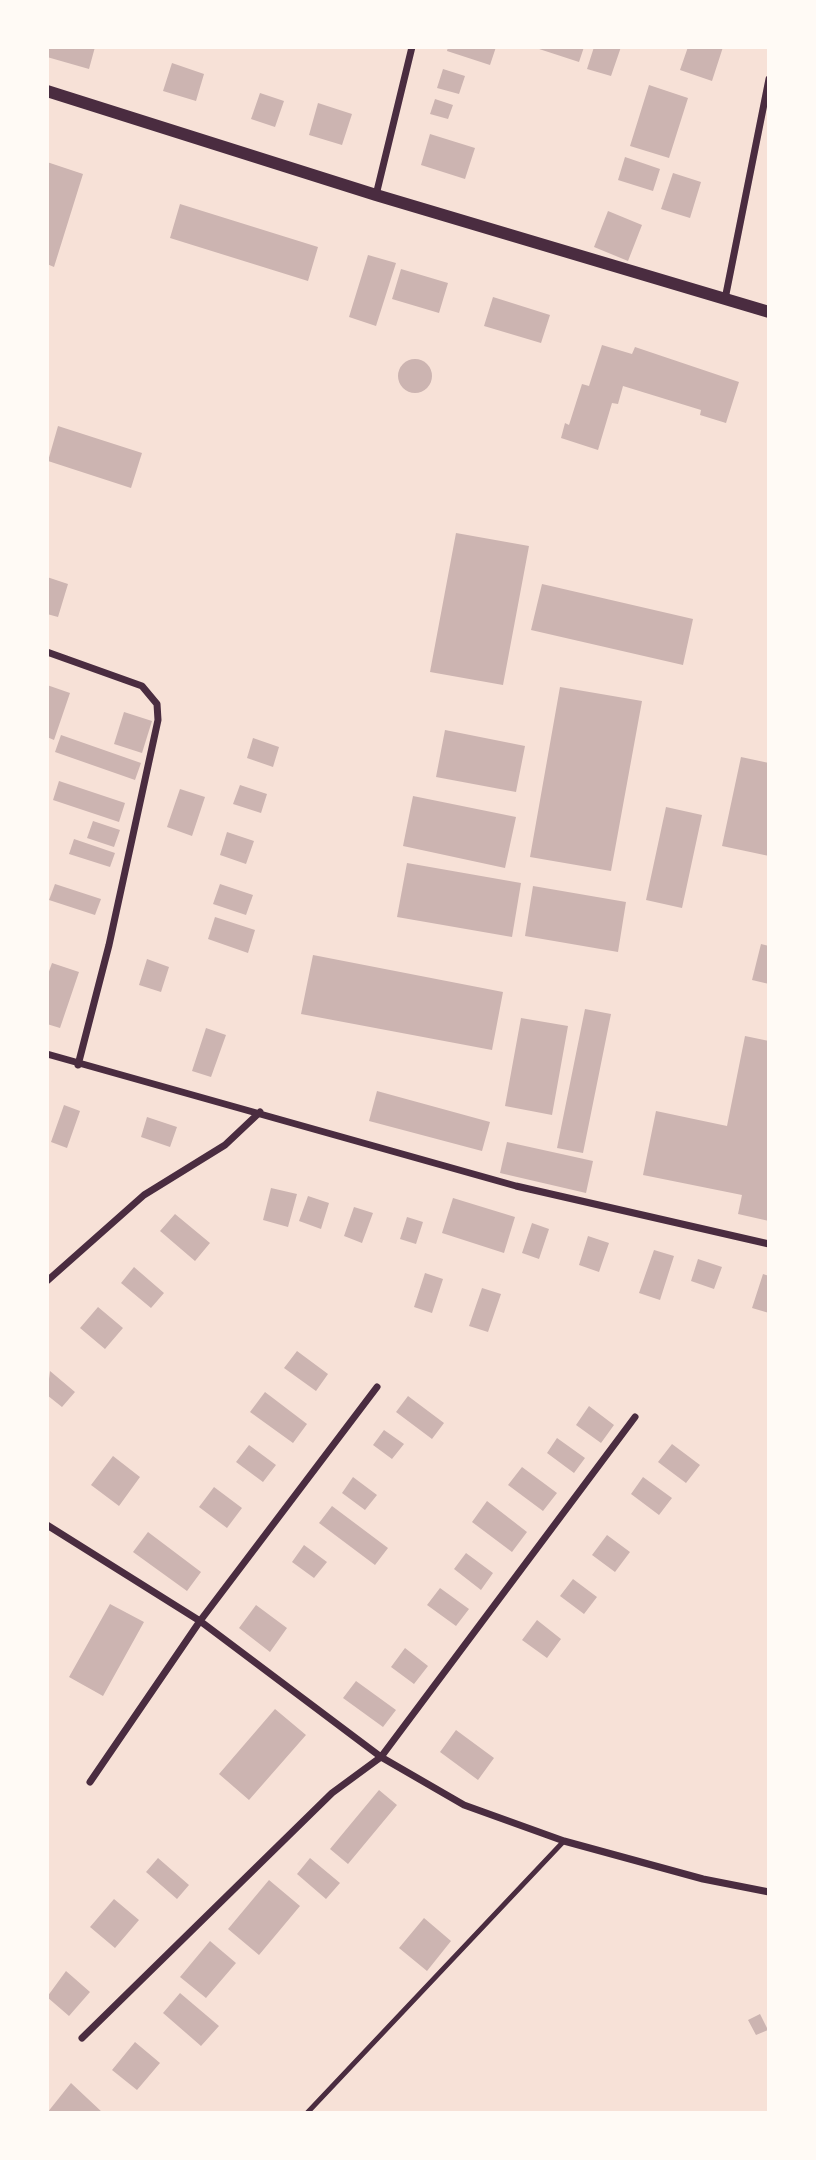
<!DOCTYPE html>
<style>
body{margin:0}
#map{position:relative;width:816px;height:2160px;overflow:hidden;background:#f7e1d7;font-family:"Fira Sans Condensed",sans-serif}
canvas{display:block}
.frame{position:absolute;inset:0;border:49px solid #fffaf5;pointer-events:none}
</style>
<div id="map">
<canvas width="816" height="2160"></canvas>
<div class="frame"></div>
</div>
<script>
const ctx = document.querySelector('canvas').getContext('2d');
ctx.lineJoin = 'round';
function fill(path, color) { ctx.fillStyle = color; ctx.fill(path, 'evenodd'); }
const shape = rows => new Path2D(rows.map(r => 'M' + r).join(''));
function trace(path, color, width, dash) { ctx.strokeStyle = color; ctx.lineWidth = width; ctx.lineCap = dash ? 'butt' : 'round'; ctx.setLineDash(dash || []); ctx.stroke(path); }
const building = shape([
 [49,47,95,47,89,69,47,57],
 [448,47,496,47,490,65,447,51],
 [533,47,584,47,579,62],
 [594,47,621,47,611,76,587,69],
 [688,47,723,47,712,81,680,70],
 [172,63,204,74,196,101,163,91],
 [443,69,465,76,459,94,437,88],
 [649,85,688,98,669,158,630,146],
 [260,93,284,101,275,127,251,119],
 [435,99,453,105,448,119,430,114],
 [318,103,352,114,342,145,309,135],
 [430,134,475,148,465,179,421,165],
 [625,157,660,169,653,191,618,180],
 [47,162,83,174,54,267,47,264],
 [673,173,701,182,690,218,661,209],
 [180,204,318,247,308,281,170,238],
 [608,211,642,225,628,261,594,247],
 [368,255,396,263,376,326,349,317],
 [401,269,448,283,439,313,392,299],
 [493,297,550,315,541,343,484,326],
 [602,345,632,354,635,347,739,382,726,423,700,415,701,410,623,386,618,404,612,403,598,450,561,438,565,423,569,425,582,384,589,386],
 '398 376a17 17 0 1 1 34 0a17 17 0 1 1-34 0Z',
 [58,426,142,453,131,488,48,461],
 [456,533,529,546,503,685,430,672],
 [47,577,68,584,58,617,47,614],
 [542,584,693,619,683,665,531,630],
 [47,685,70,693,54,740,47,737],
 [560,687,642,701,611,871,530,857],
 [124,712,152,721,142,753,114,744],
 [445,730,525,746,516,792,436,777],
 [61,735,141,763,135,780,55,752],
 [253,738,279,747,273,767,247,758],
 [741,757,769,763,769,856,722,846],
 [59,781,125,803,119,822,53,800],
 [240,785,267,794,261,813,233,804],
 [180,789,205,797,192,836,167,827],
 [413,796,516,817,505,868,403,846],
 [666,807,702,815,682,908,646,900],
 [93,821,120,830,114,847,87,838],
 [227,832,254,841,246,864,220,855],
 [74,839,115,853,110,867,69,854],
 [407,863,521,883,512,937,397,917],
 [55,884,101,899,95,915,49,900],
 [220,884,253,895,246,915,213,904],
 [533,886,626,902,618,952,525,936],
 [215,917,255,930,248,953,208,939],
 [761,944,769,946,769,984,752,980],
 [313,955,503,992,492,1050,301,1014],
 [147,959,169,967,161,992,139,985],
 [52,963,79,972,60,1028,47,1024,47,977],
 [585,1009,611,1014,583,1153,557,1148],
 [521,1018,568,1026,552,1115,505,1106],
 [206,1028,226,1035,211,1077,192,1071],
 [745,1036,769,1041,769,1221,738,1214,742,1195,643,1175,656,1111,727,1126],
 [377,1091,490,1122,482,1151,369,1121],
 [64,1105,80,1111,67,1148,51,1142],
 [147,1117,177,1127,170,1147,141,1137],
 [507,1142,593,1161,586,1193,500,1173],
 [271,1188,297,1194,288,1227,263,1220],
 [308,1196,329,1203,321,1229,299,1221],
 [453,1198,515,1217,504,1253,442,1233],
 [354,1207,373,1213,362,1243,344,1236],
 [175,1214,210,1243,195,1261,160,1231],
 [407,1217,423,1222,416,1244,400,1239],
 [532,1223,549,1229,539,1259,522,1253],
 [588,1236,609,1243,599,1272,579,1265],
 [654,1250,674,1256,660,1300,639,1293],
 [698,1259,722,1267,714,1289,691,1281],
 [134,1267,164,1293,151,1308,121,1283],
 [425,1273,443,1279,432,1313,414,1307],
 [763,1274,769,1276,769,1313,752,1308],
 [482,1288,501,1294,488,1332,469,1326],
 [98,1307,123,1328,105,1349,80,1328],
 [297,1351,328,1374,316,1391,284,1368],
 [50,1371,75,1392,62,1407,47,1395],
 [265,1392,307,1424,293,1443,250,1412],
 [408,1396,444,1423,432,1439,396,1412],
 [589,1406,614,1425,601,1443,576,1425],
 [384,1430,404,1444,392,1459,373,1445],
 [557,1438,585,1458,574,1473,547,1453],
 [672,1444,700,1465,686,1483,658,1462],
 [249,1445,276,1465,263,1482,236,1462],
 [113,1456,140,1477,119,1506,91,1485],
 [522,1467,557,1493,543,1511,508,1485],
 [353,1477,377,1495,365,1510,342,1493],
 [643,1477,672,1498,659,1515,631,1494],
 [214,1487,242,1508,227,1528,199,1507],
 [487,1501,527,1532,512,1552,472,1522],
 [332,1506,388,1548,375,1565,319,1523],
 [148,1532,201,1572,187,1591,133,1552],
 [607,1535,630,1552,615,1572,592,1555],
 [304,1545,327,1562,314,1578,292,1562],
 [466,1553,493,1573,481,1590,454,1569],
 [573,1579,597,1597,584,1614,560,1596],
 [440,1588,469,1609,456,1626,427,1605],
 [110,1604,144,1622,103,1696,69,1677],
 [256,1605,287,1628,270,1652,239,1628],
 [537,1620,561,1639,547,1658,522,1640],
 [405,1648,428,1666,414,1684,391,1667],
 [356,1681,396,1710,383,1727,343,1698],
 [275,1709,306,1735,249,1800,219,1774],
 [456,1730,494,1758,478,1780,440,1752],
 [379,1790,397,1805,348,1864,330,1849],
 [158,1858,189,1885,177,1899,146,1872],
 [310,1858,340,1883,326,1899,297,1874],
 [269,1880,300,1906,259,1955,228,1929],
 [114,1899,139,1920,115,1948,90,1927],
 [424,1918,451,1941,427,1971,399,1948],
 [210,1941,236,1963,206,1998,180,1977],
 [66,1971,90,1992,69,2016,47,1997],
 [180,1993,219,2026,201,2046,163,2013],
 [760,2014,768,2030,756,2035,748,2020],
 [135,2042,160,2063,137,2090,112,2070],
 [71,2083,103,2113,47,2113]
]);
const service = shape([
 [307,2113,564,1841]
]);
const minor = shape([
 [376,195,412,47],
 [725,299,769,79],
 [47,652,142,686,157,704,158,720,109,945,78,1065],
 [47,1054,516,1186,769,1244],
 [47,1281,144,1195,225,1145,260,1112],
 [47,1525,200,1621,377,1387],
 [90,1782,200,1621,381,1757,464,1805,564,1841,703,1879,769,1892],
 [82,2038,332,1793,381,1757,635,1417]
]);
const tertiary = shape([
 [47,91,376,195,769,312]
]);
fill(building, '#ccb4b1');
trace(service, '#4a2c40', 5);
trace(minor, '#4a2c40', 7);
trace(tertiary, '#4a2c40', 12);
</script>
